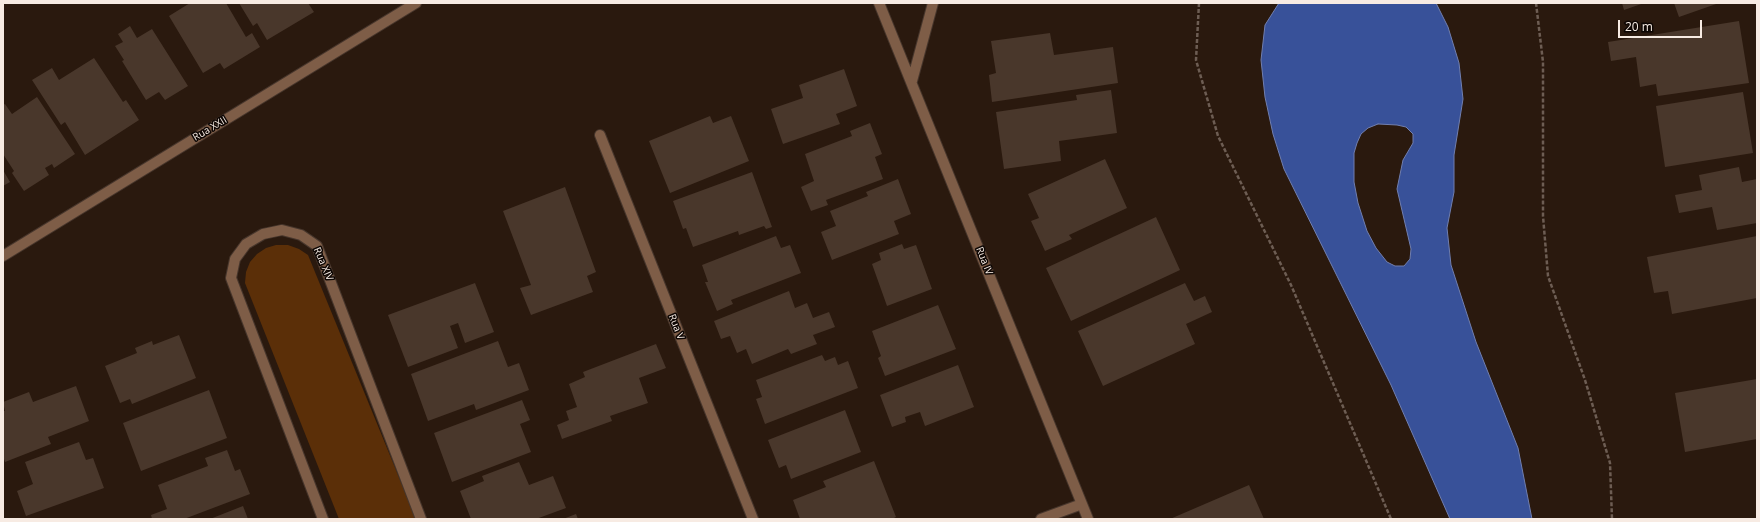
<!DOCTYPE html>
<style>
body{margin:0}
#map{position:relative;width:1760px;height:522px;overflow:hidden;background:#2a190e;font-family:"Open Sans",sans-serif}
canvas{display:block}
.frame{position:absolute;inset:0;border:4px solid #f7ebe3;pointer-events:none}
.scale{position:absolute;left:1618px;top:20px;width:84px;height:18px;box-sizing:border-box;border:2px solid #f7ebe3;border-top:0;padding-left:5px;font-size:12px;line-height:14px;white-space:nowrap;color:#f7ebe3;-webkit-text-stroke:3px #0d0603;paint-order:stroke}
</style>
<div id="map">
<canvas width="1760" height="522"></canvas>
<div class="frame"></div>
<div class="scale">20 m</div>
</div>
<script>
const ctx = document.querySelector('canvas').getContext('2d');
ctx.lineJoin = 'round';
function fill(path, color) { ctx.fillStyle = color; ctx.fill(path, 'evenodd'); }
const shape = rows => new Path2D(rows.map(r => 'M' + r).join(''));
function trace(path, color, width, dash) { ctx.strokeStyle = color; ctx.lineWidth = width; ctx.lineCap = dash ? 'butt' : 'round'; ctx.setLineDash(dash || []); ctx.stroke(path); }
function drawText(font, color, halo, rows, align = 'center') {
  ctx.font = font + ' "Open Sans",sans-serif'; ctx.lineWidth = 3; ctx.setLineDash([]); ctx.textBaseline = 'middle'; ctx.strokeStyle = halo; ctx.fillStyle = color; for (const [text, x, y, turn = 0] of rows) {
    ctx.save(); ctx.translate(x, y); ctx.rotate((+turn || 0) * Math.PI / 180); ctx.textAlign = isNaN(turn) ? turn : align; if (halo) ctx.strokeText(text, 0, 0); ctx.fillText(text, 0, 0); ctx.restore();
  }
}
const green = shape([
 [276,245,288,245,299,249,308,255,416,519,339,519,245,283,246,272,250,262,257,254,266,248]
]);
const water = shape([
 [1279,3,1436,3,1448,27,1459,63,1463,99,1454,155,1454,192,1447,228,1451,265,1476,342,1518,448,1532,519,1450,519,1391,385,1284,169,1273,134,1265,97,1261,60,1265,25,1279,3],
 [1378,124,1397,125,1406,127,1413,134,1413,143,1403,160,1397,189,1411,249,1410,259,1404,266,1395,266,1387,262,1376,248,1367,231,1358,203,1354,182,1354,153,1357,143,1361,134,1368,128,1378,124]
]);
const building = shape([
 [190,3,226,3,246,37,252,33,260,47,224,69,220,63,203,73,169,16],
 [239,3,308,3,314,12,267,40,257,23,253,26],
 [1622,3,1644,3,1624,10],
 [1674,3,1719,3,1679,17],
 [1739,21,1749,83,1658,96,1656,84,1640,87,1636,57,1611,61,1608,42],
 [130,26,137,38,152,29,188,86,165,100,159,92,146,100,122,61,124,60,115,46,123,42,118,34],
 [1050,33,1054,55,1113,47,1118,83,992,102,989,75,996,73,991,41],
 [94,58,123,102,126,100,139,120,85,155,65,122,61,125,32,80,52,68,59,80],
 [844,69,857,106,836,114,840,124,783,144,771,109,803,98,799,85],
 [1111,90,1117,133,1059,141,1061,161,1004,169,996,112,1077,100,1076,95],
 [1743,92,1753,153,1665,167,1656,106],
 [37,97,75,154,54,168,52,164,45,168,49,175,24,191,12,173,14,171,3,154,3,105,5,104,12,114],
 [710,116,713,123,731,116,749,161,670,193,649,141],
 [870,123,882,154,875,157,883,179,826,200,828,205,811,211,801,187,814,181,805,154,852,136,850,131],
 [1105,159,1127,208,1069,235,1072,239,1045,251,1031,221,1039,218,1028,194],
 [1739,167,1742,182,1757,179,1757,223,1717,230,1712,207,1679,213,1675,195,1702,190,1699,175],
 [3,170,10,182,3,186],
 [752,172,772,227,766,229,764,226,739,235,738,231,693,247,686,228,683,229,673,201],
 [898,179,911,214,894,221,899,234,832,260,821,232,836,226,830,211,868,196,866,192],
 [565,187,596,272,587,276,593,292,531,315,520,288,531,285,503,211],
 [1156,217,1180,270,1071,321,1046,268],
 [776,236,781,248,790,245,801,273,731,300,733,304,717,311,705,282,708,282,702,265],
 [1757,236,1757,298,1672,314,1668,291,1654,293,1647,257],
 [902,244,904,249,916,245,932,289,887,306,872,264,881,260,879,253],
 [475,283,494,332,465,343,458,323,450,326,458,348,408,367,388,315],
 [1185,283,1194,301,1205,296,1212,312,1186,324,1195,344,1103,386,1078,331],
 [789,291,795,308,807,303,813,318,829,312,835,327,813,335,817,344,791,354,788,349,752,364,746,349,737,353,730,336,721,339,714,321],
 [938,305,956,349,885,376,878,358,881,356,872,331],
 [179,335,196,378,132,404,130,399,120,403,105,366,137,353,135,348,152,341,153,345],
 [498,341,508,367,519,363,529,390,476,410,474,404,428,421,411,374],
 [656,344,666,368,639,378,648,403,610,416,612,421,562,439,557,425,569,420,566,411,577,407,569,384,585,377,583,372],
 [822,355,825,361,835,357,838,365,848,361,858,388,765,424,756,399,762,397,756,380],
 [958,365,974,407,925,426,920,412,905,417,906,422,892,427,880,395],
 [1757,379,1757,439,1685,452,1675,393],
 [76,386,89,421,48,437,51,444,5,462,3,456,3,411,5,411,3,402,29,392,33,402],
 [209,390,227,438,141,471,123,423],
 [522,400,530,420,520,424,531,452,452,482,434,433],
 [845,410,861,452,791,479,786,465,779,468,768,440],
 [79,442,86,460,93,458,104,488,26,516,17,491,33,484,25,462],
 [227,450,235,471,240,469,250,494,184,519,152,519,151,515,167,509,158,485,208,466,205,458],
 [874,461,896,517,892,519,800,519,793,500,826,487,823,481],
 [519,462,529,485,553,476,566,508,536,519,471,519,460,491,484,481,482,476],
 [1249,485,1264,519,1170,519],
 [243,506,248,519,210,519],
 [576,514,578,519,563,519]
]);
const path = shape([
 [1199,3,1196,60,1218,136,1291,285,1391,519],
 [1536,3,1543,62,1543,216,1548,276,1585,380,1610,463,1612,519]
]);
const minor = shape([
 [879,3,1088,519],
 [912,81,933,3],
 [600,135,753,519],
 [3,256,416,3],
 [323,519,231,278,235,259,246,244,263,234,282,230,301,235,317,246,421,519],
 [1041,519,1082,504]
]);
const streetNames = [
 ["Rua XXII",210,129,-31],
 ["Rua IV",984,261,68],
 ["Rua XIV",323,264,67],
 ["Rua V",676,327,68]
];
fill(green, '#5b2f08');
fill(water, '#385199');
trace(water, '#717faf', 1);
fill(building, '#49372b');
trace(minor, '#47362c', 12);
trace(path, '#6d5d53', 2.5, [4, 2]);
trace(minor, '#7e5d47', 10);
drawText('10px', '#f7ebe3', '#0d0603', streetNames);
</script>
